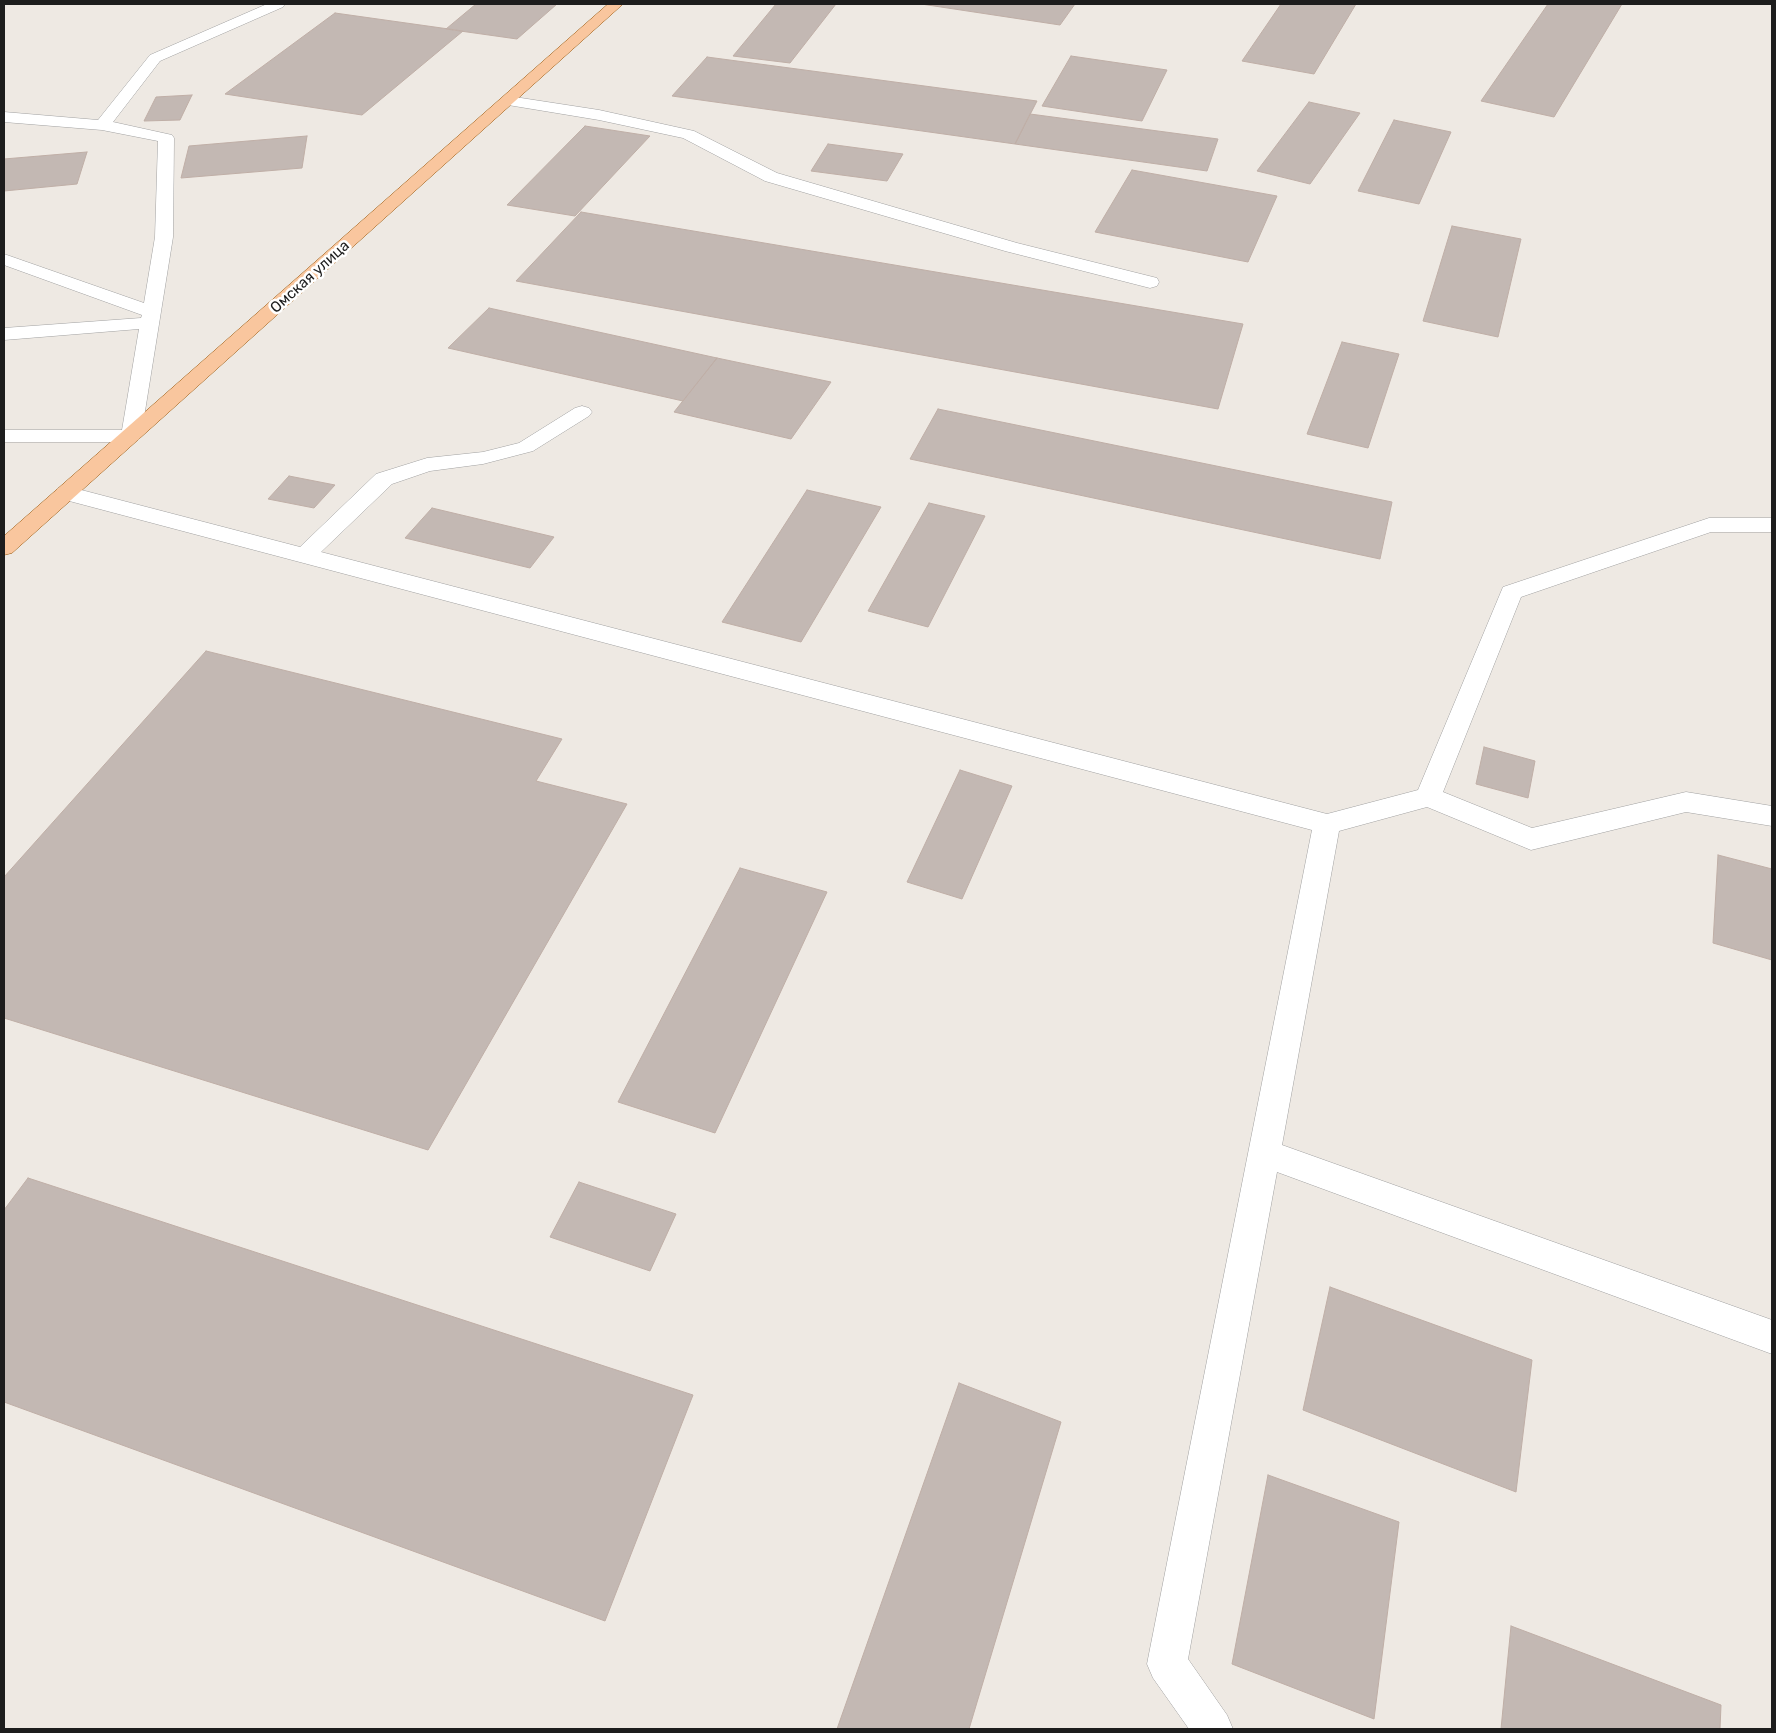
<!DOCTYPE html>
<meta charset="utf-8">
<style>
body{margin:0}
#map{position:relative;width:1776px;height:1733px;overflow:hidden;background:#eee9e3;font-family:Rubik,sans-serif}
canvas{display:block}
.frame{position:absolute;inset:0;border:5px solid #1d1d1d;pointer-events:none}
</style>
<div id="map">
<canvas width="1776" height="1733"></canvas>
<div class="frame"></div>
</div>
<script>
const ctx = document.querySelector('canvas').getContext('2d');
ctx.lineJoin = 'round';
function fill(path, color) { ctx.fillStyle = color; ctx.fill(path, 'evenodd'); }
const shape = rows => new Path2D(rows.map(r => 'M' + r).join(''));
function trace(path, color, width, dash) { ctx.strokeStyle = color; ctx.lineWidth = width; ctx.lineCap = dash ? 'butt' : 'round'; ctx.setLineDash(dash || []); ctx.stroke(path); }
function drawText(font, color, halo, rows, align = 'center') {
  ctx.font = font + ' Rubik,sans-serif'; ctx.lineWidth = 5; ctx.setLineDash([]); ctx.textBaseline = 'middle'; ctx.strokeStyle = halo; ctx.fillStyle = color; for (const [text, x, y, turn = 0] of rows) {
    ctx.save(); ctx.translate(x, y); ctx.rotate((+turn || 0) * Math.PI / 180); ctx.textAlign = isNaN(turn) ? turn : align; if (halo) ctx.strokeText(text, 0, 0); ctx.fillText(text, 0, 0); ctx.restore();
  }
}
const building = shape([
 [476,4,557,4,517,39,446,29,476,4],
 [776,4,836,4,790,63,733,56,776,4],
 [921,4,1075,4,1060,25,921,4],
 [1281,4,1356,4,1314,74,1242,61,1281,4],
 [1548,4,1622,4,1554,117,1481,101,1548,4],
 [335,13,463,31,362,115,225,94,335,13],
 [1071,56,1167,70,1142,121,1042,106,1071,56],
 [707,57,1037,101,1015,144,672,96,707,57],
 [192,95,180,120,144,121,156,97,192,95],
 [1309,102,1360,113,1310,184,1257,171,1309,102],
 [1030,114,1218,139,1207,171,1015,144,1030,114],
 [1394,120,1451,132,1419,204,1358,191,1394,120],
 [585,126,650,136,575,216,507,205,585,126],
 [307,136,302,168,181,178,189,146,307,136],
 [828,144,903,154,887,181,811,171,828,144],
 [87,152,77,184,4,191,4,159,87,152],
 [1132,170,1277,196,1248,262,1095,232,1132,170],
 [581,212,1243,324,1218,409,516,281,581,212],
 [1452,226,1521,239,1498,337,1423,321,1452,226],
 [489,308,717,358,683,401,448,348,489,308],
 [1342,342,1399,354,1368,448,1307,434,1342,342],
 [717,358,831,382,791,439,674,412,717,358],
 [938,409,1392,502,1380,559,910,459,938,409],
 [289,476,335,485,314,508,268,499,289,476],
 [807,490,881,507,801,642,722,622,807,490],
 [929,503,985,516,928,627,868,611,929,503],
 [432,508,554,537,530,568,405,538,432,508],
 [206,651,562,739,536,781,627,804,428,1150,4,1018,4,877,206,651],
 [1484,747,1535,761,1528,798,1476,784,1484,747],
 [960,770,1012,786,962,899,907,882,960,770],
 [1718,855,1772,869,1772,960,1713,943,1718,855],
 [740,868,827,892,715,1133,618,1102,740,868],
 [28,1178,693,1395,605,1621,4,1402,4,1210,28,1178],
 [579,1182,676,1214,650,1271,550,1237,579,1182],
 [1330,1287,1532,1360,1516,1492,1303,1410,1330,1287],
 [959,1383,1061,1422,969,1729,837,1729,959,1383],
 [1268,1475,1399,1522,1374,1719,1232,1664,1268,1475],
 [1511,1626,1721,1705,1720,1729,1501,1729,1511,1626]
]);
const lane = shape([
 [267,4,285,4,283,7,160,61,113,122,172,135,174,138,173,237,141,436,138,440,131,442,4,442,4,430,122,430,139,329,4,340,4,328,141,318,142,315,4,265,4,254,144,303,155,237,158,141,102,130,4,122,4,112,98,120,150,55,267,4],
 [508,96,599,110,694,131,777,173,1017,243,1157,278,1159,282,1157,286,1150,288,1005,251,765,181,683,138,599,120,502,104,500,101,502,98,508,96],
 [582,406,589,408,592,412,589,416,533,451,483,464,430,471,392,484,321,552,1327,814,1418,790,1503,587,1709,518,1772,518,1772,532,1711,532,1521,597,1443,792,1532,828,1686,792,1772,806,1772,826,1686,812,1531,850,1427,807,1339,831,1282,1145,1772,1320,1772,1354,1277,1172,1188,1659,1227,1715,1233,1729,1189,1729,1153,1678,1147,1664,1312,830,58,498,55,493,58,488,66,486,300,547,376,474,427,458,483,452,519,443,575,408,582,406]
]);
const primary = shape([
 [608,4,623,4,12,553,4,555,4,536,608,4]
]);
const farStreetnames = [
 ["Омская улица",310,277,-42]
];
fill(building, '#c3b8b3');
trace(building, '#bfaea6', 1);
trace(lane, '#a1a1a1', 1);
trace(primary, '#925205', 1);
fill(lane, '#fff');
fill(primary, '#f9c69e');
drawText('15px', '#1d1d1d', '#fff', farStreetnames);
</script>
